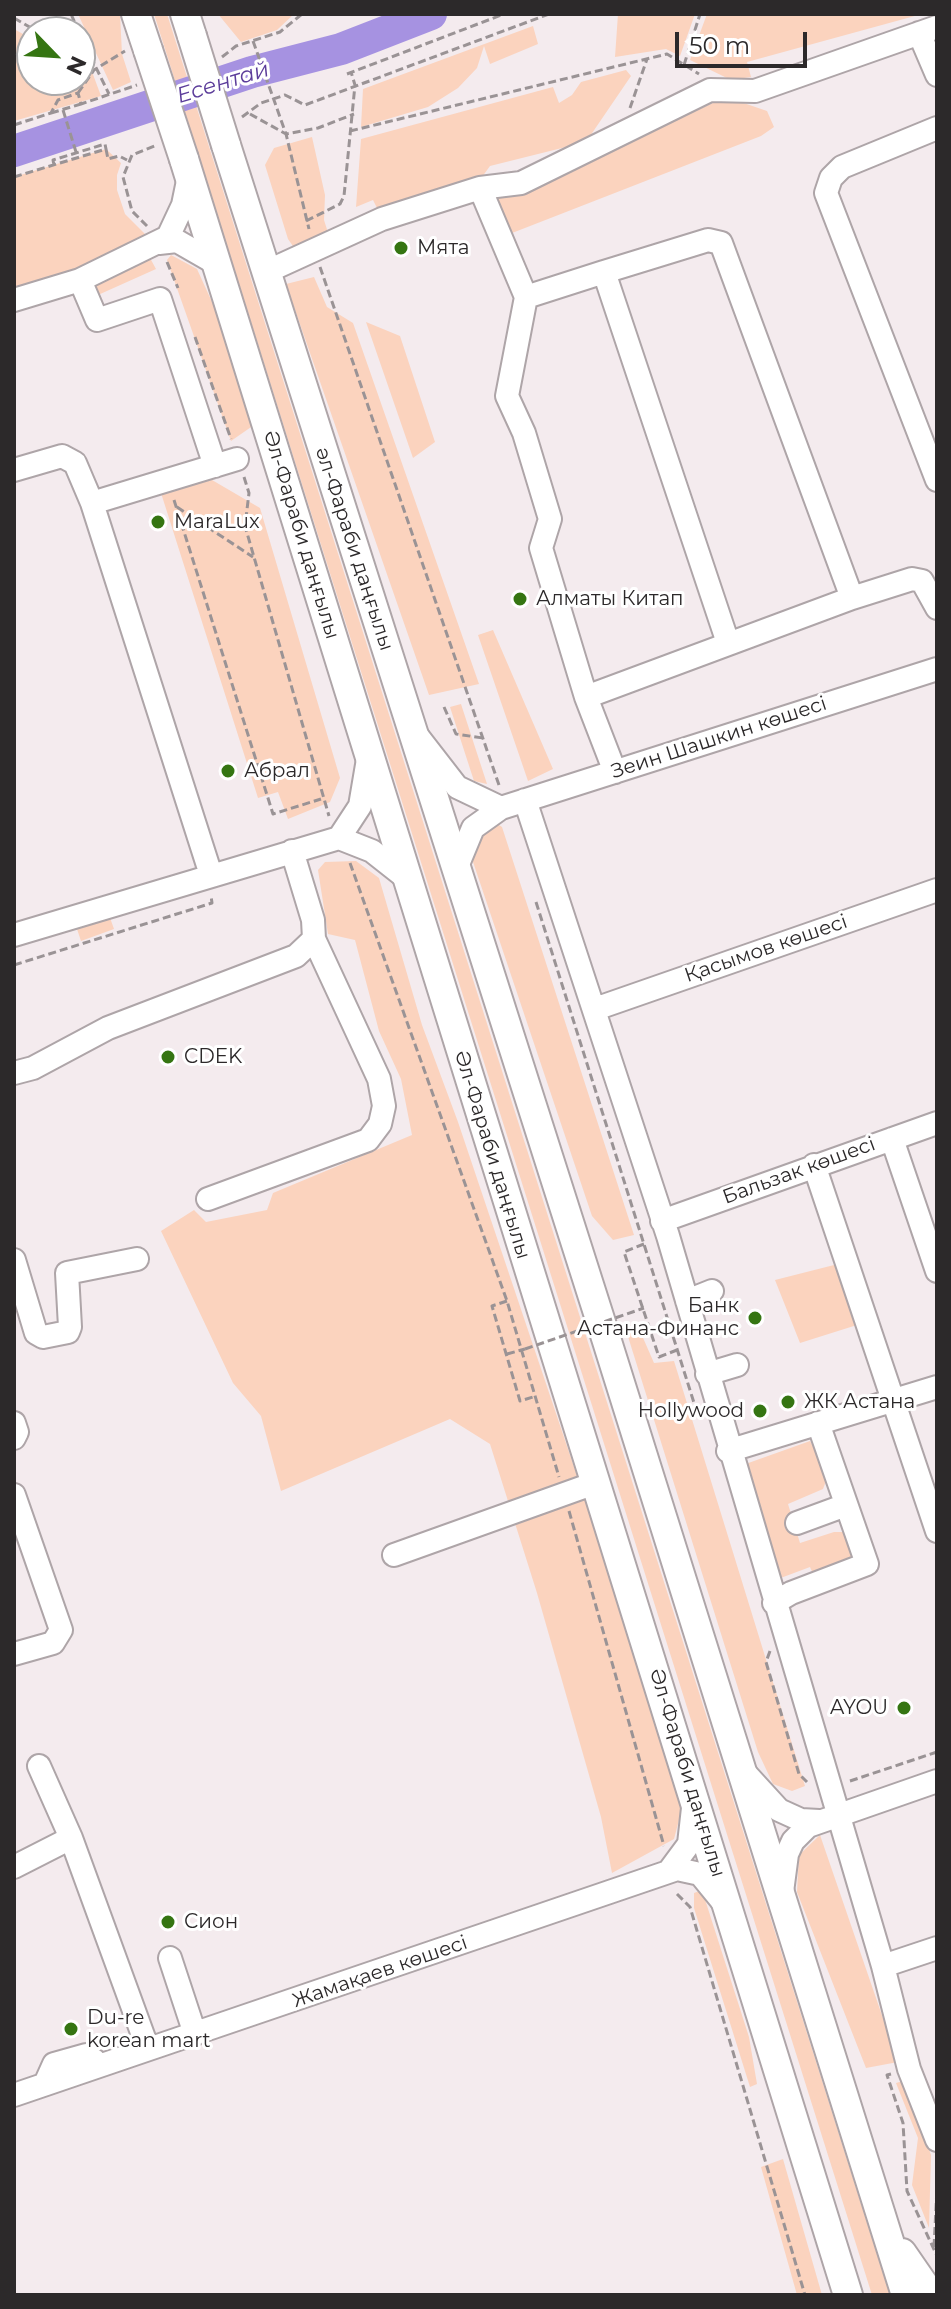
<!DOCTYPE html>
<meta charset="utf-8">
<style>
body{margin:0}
#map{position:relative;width:951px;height:2309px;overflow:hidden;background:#f4ebee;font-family:Montserrat,sans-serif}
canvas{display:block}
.frame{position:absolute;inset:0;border:16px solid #2c292a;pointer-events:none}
.north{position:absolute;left:16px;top:16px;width:80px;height:80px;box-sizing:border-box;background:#fff;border:2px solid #aba9aa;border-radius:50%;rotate:115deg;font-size:22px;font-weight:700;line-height:32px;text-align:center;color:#2c292a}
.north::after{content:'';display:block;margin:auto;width:28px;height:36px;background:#357512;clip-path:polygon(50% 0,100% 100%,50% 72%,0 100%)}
.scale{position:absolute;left:675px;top:32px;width:132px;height:36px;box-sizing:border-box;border:4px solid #2c292a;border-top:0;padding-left:10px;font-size:24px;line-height:28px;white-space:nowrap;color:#2c292a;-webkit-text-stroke:6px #fff;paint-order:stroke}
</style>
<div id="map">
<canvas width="951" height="2309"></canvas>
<div class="frame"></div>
<div class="north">N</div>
<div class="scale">50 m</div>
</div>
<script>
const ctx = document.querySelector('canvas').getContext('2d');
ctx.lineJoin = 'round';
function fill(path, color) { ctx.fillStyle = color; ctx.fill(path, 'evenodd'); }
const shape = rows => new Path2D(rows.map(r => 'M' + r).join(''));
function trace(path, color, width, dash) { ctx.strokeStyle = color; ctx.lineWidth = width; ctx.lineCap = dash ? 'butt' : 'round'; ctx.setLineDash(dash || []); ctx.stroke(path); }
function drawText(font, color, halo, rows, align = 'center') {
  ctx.font = font + ' Montserrat,sans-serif'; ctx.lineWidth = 6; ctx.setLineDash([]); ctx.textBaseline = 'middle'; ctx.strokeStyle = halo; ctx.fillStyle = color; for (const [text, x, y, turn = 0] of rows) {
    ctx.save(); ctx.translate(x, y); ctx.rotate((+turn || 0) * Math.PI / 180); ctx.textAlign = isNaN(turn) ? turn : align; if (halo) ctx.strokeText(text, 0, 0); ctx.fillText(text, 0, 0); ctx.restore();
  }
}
const green = shape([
 [78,14,120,14,122,54,131,82,113,90],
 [154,14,167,14,890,2295,872,2295],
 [218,14,294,14,277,30,241,42],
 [618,14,695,14,680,56,666,49,615,57],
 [707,14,922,14,747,62,751,77,731,80,690,60],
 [533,26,538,44,490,64,484,46,477,68,458,88,428,107,361,127,363,89],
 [14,29,32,39,32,80,80,80,80,61,91,69,101,96,14,121],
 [626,70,631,76,586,142,490,166,482,177,380,214,373,200,356,207,361,139,553,87,559,103,572,95,581,82],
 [726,97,767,111,774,127,761,136,507,235,489,193,524,190],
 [312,137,325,195,324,220,331,242,297,252,288,239,265,165,274,148],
 [106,149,121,163,117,175,117,190,125,214,148,237,121,254,14,294,14,177],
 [171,255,197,269,217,313,254,425,231,441,167,260],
 [150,258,156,269,98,295,93,280],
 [314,277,327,307,353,323,479,684,429,695,286,284],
 [366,322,400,336,435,442,413,458],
 [212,480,260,508,340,778,330,802,288,819,278,792,258,798,161,493],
 [493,630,553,769,528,781,478,635],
 [461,704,487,784,474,781,450,707],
 [493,821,502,827,634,1235,613,1240,592,1216,469,850],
 [356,861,379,878,422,1025,458,1122,685,1797,674,1839,612,1873,601,1817,537,1593,490,1444,450,1419,281,1491,261,1416,233,1383,161,1231,194,1210,206,1222,267,1210,273,1193,412,1135,401,1079,379,1031,355,940,328,934,318,870,325,862],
 [108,912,114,929,81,941,75,923],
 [838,1264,857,1325,800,1343,775,1280],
 [637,1324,654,1363,674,1361,805,1786,792,1791,773,1784,758,1752,625,1327],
 [810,1441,827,1473,826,1481,823,1489,788,1504,800,1543,834,1532,844,1532,855,1554,853,1559,814,1576,810,1567,778,1579,740,1466],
 [820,1835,898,2062,866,2068,797,1892,799,1855],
 [702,1890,749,2037,757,2084,750,2087,694,1908,694,1893],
 [906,2080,931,2155,929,2228,912,2185,918,2138,896,2083],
 [783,2159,822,2295,797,2295,761,2167]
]);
const river = shape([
 [14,151,252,72,341,49,431,14]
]);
const path = shape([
 [71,14,79,32],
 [351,14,353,14],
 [14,18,38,32],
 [80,35,109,94],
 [253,41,286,134,309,229],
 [222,57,236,46,280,32,302,14],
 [684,65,700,14],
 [80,74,94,70],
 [347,74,504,14],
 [78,93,94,70,125,51],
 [630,108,647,59],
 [63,110,76,152],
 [51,113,81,104],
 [250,114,286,134,318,128,354,114],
 [242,117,261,103,285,95,305,105,549,14],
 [14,125,51,113,58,100,78,93,81,104,137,85],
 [350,131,667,54,699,74],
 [54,165,53,160,105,144,106,149],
 [14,177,106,149,108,159,119,156,127,160],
 [306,221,340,204,344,196,355,85,351,72],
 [147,226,132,211,123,177,132,155,157,145],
 [167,262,178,288],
 [320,267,499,785],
 [195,337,231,439],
 [244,477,249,493,245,526,329,816],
 [174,500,273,814,321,799],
 [177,507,253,557],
 [444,707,456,734,483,738],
 [350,863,507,1301,559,1477],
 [536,902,695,1406],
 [14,965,212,903,211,896],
 [644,1244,624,1252,659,1357,677,1350],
 [507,1301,492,1306,520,1401,536,1396],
 [507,1354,525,1349],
 [569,1511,664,1846],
 [770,1651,766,1662,799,1774,807,1782],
 [850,1781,937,1752],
 [677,1894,690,1907,805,2295],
 [891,2074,887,2075,903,2123,907,2191,937,2256],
 [934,2247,937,2188]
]);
const minor = shape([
 [919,33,937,75],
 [937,128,842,167,831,178,826,193,937,480],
 [480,188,526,297,507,396,524,433,550,519,541,548,586,697,615,772],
 [159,243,177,241,217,264],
 [266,272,382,219,480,188,521,183,710,90,755,91,937,27],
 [604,272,708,240,721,243,852,598],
 [80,280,97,320,160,299,215,466],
 [526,297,604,272,728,643],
 [14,300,80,280,168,237,183,205,189,176],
 [14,470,62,456,75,463,92,503,211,875],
 [92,503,237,459],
 [586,697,852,598,912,579,922,581,937,608],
 [419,738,457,787,501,808],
 [525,800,668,1236,883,1966,909,2069,937,2140],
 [339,838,360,806,368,759],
 [456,869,473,828,501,808,937,669],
 [14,935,339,838,372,851,405,877],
 [595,1009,937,890],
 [14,1073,33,1068,108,1028,296,956,314,939,313,920,292,851],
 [892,1139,937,1271],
 [814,1165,937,1531],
 [208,1199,368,1140,380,1124,384,1106,379,1079,314,939],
 [662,1221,937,1123],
 [14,1260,36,1333,43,1337,68,1332,70,1327,67,1273,137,1259],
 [687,1301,712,1291],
 [707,1374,737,1365],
 [14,1423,17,1432,14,1438],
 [728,1451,937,1387],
 [14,1495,61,1630,53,1643,14,1654],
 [797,1523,846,1505],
 [394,1555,595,1483],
 [774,1603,791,1593,867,1564,818,1423],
 [39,1766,71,1838,148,2049],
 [747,1775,779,1810,801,1820,819,1821],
 [14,1867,71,1838],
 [669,1871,689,1844,693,1808],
 [782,1892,787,1854,793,1841,808,1826,937,1781],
 [170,1958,195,2034],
 [883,1966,937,1948],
 [45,2084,54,2064,86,2055,94,2060],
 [14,2095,677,1869,700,1874,722,1901]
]);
const major = shape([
 [136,14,148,50],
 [185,14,192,36],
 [226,145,606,1338,906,2295],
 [184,159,848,2295],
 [902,2253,931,2295]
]);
const pathBridge = shape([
 [525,1349,644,1308]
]);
const majorBridge = shape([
 [192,36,226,145],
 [148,50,184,159]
]);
const markers = [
 [401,248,8,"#357512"],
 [158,522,8,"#357512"],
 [520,599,8,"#357512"],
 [228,771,8,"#357512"],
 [168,1057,8,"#357512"],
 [755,1318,8,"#357512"],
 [788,1402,8,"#357512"],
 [760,1411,8,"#357512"],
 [904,1708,8,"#357512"],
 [168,1922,8,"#357512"],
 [71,2029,8,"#357512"]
];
const poiNames = [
 ["Мята",417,248],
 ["MaraLux",174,522],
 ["Алматы Китап",536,599],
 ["Абрал",244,771],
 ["CDEK",184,1057],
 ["Банк",739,1306,"right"],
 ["Астана-Финанс",739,1329,"right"],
 ["ЖК Астана",804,1402],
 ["Hollywood",744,1411,"right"],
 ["AYOU",888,1708,"right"],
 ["Сион",184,1922],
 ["Du-re",87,2018],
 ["korean mart",87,2041]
];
const streetNames = [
 ["Әл-Фараби даңғылы",301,535,73],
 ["әл-Фараби даңғылы",354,549,72],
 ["Зеин Шашкин көшесі",719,738,-18],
 ["Қасымов көшесі",766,949,-19],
 ["Әл-Фараби даңғылы",492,1155,73],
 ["Бальзак көшесі",799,1171,-20],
 ["Әл-Фараби даңғылы",687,1773,73],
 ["Жамақаев көшесі",380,1972,-19]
];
const waterNames = [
 ["Есентай",223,83,-17]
];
fill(green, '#fbd3be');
trace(river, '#a692e1', 32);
trace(minor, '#aea5a8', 26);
trace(major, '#aea5a8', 32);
trace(path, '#9a9395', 3, [8, 4]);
trace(minor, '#fff', 22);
trace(major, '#fff', 28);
trace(majorBridge, '#aea5a8', 32, []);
trace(pathBridge, '#9a9395', 3, [8, 4]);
trace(majorBridge, '#fff', 28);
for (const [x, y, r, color] of markers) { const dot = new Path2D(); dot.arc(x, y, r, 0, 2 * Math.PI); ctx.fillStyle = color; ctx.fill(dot); trace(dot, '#fff', 3); }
drawText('20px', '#2c292a', '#fff', poiNames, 'left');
drawText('20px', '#2c292a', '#fff', streetNames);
drawText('italic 22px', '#5c3d9a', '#fff', waterNames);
</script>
